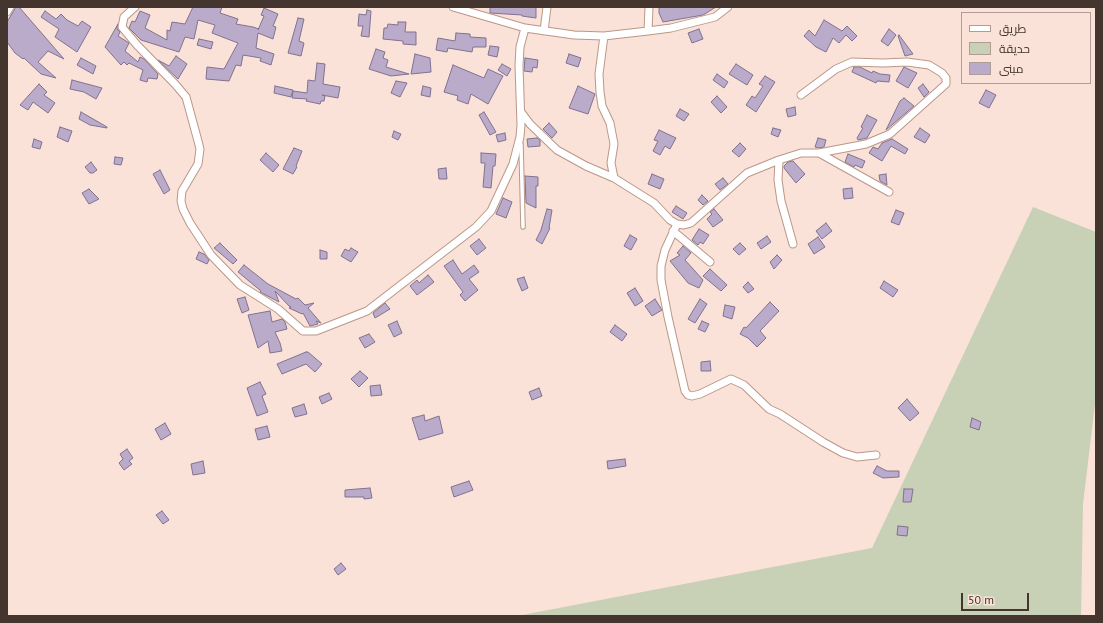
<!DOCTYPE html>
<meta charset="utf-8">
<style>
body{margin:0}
#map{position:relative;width:1103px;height:623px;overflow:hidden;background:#fae2d8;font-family:"PT Sans",Cairo,sans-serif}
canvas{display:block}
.frame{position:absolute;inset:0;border:8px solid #44352e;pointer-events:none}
.legend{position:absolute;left:961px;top:12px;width:130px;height:72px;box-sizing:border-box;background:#fae2d8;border:1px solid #b19d94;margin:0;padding:5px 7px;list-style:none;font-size:12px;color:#44352e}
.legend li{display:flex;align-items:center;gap:8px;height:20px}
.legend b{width:20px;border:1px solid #b19d94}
.scale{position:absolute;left:961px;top:593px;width:68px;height:18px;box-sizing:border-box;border:2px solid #44352e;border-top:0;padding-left:5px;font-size:12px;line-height:14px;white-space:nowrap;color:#44352e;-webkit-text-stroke:3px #fae2d8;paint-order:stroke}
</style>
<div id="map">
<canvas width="1103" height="623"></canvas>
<div class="frame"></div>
<ul class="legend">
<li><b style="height:5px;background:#fff"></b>طريق</li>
<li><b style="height:11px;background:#c8d0b6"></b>حديقة</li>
<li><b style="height:11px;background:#bbabcb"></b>مبنى</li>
</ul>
<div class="scale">50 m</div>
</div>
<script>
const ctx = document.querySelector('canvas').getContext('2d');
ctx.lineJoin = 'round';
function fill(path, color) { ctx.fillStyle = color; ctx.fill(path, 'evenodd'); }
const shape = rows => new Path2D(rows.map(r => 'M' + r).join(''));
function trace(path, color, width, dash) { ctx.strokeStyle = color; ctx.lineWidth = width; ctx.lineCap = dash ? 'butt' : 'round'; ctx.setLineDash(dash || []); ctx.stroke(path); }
const green = shape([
 [1033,207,1096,232,1096,396,1083,504,1081,616,517,616,872,548]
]);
const building = shape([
 [16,7,19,7,64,59,48,51,38,62,56,78,41,74,24,58,23,59,15,53,7,42,7,22,16,7],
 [193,7,222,7,220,13,238,19,236,24,253,27,259,29,258,30,264,16,261,15,264,8,278,14,273,26,276,27,273,39,258,33,256,48,274,54,271,65,260,61,261,58,243,55,241,66,236,65,229,81,206,79,207,67,224,69,238,43,212,33,215,25,198,20,194,39,185,37,179,52,141,40,129,28,132,21,135,22,140,11,150,15,145,28,167,40,167,30,170,31,172,22,185,24,193,7],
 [490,7,536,7,536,18,522,16,522,15,490,13,490,7],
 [659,7,716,7,703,15,663,22,659,13,659,7],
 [367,10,371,11,369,37,361,36,363,26,358,26,359,14,366,15,367,10],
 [45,11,56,19,61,14,67,20,78,26,82,21,91,27,77,52,55,37,59,29,41,17,45,11],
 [298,18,304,19,299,41,304,43,301,56,288,53,298,18],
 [824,20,842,31,847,26,857,36,852,41,846,35,839,43,833,38,826,52,816,47,804,36,809,30,815,36,824,20],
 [398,22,406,22,405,32,416,32,416,45,403,44,403,41,383,39,384,28,387,28,388,24,398,25,398,22],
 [118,24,117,29,120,32,118,36,129,43,125,51,138,62,140,57,144,59,158,74,157,79,148,78,147,82,140,80,143,70,129,63,127,65,124,62,121,65,105,47,118,24],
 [699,29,703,39,692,43,688,33,699,29],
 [889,29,896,35,888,46,881,41,889,29],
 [456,33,470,34,470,37,486,38,486,47,473,47,472,52,448,48,447,52,436,50,438,38,455,41,456,33],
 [899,35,913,54,905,56,898,36,899,35],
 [199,39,213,42,211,49,197,45,199,39],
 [490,46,499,47,497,57,488,55,490,46],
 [376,49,385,52,383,58,388,60,386,67,409,74,391,76,369,69,376,49],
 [415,54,430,58,431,72,411,74,415,54],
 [569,54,581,58,578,67,566,63,569,54],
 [176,56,187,64,178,79,158,60,169,66,176,56],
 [81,58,96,66,93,74,77,65,81,58],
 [525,58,538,60,537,68,533,67,532,72,524,71,525,58],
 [317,63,325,64,323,84,340,87,338,98,322,95,325,96,324,101,321,101,320,104,306,101,307,99,292,98,293,91,307,93,308,80,315,81,317,63],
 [502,64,511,69,507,76,498,70,502,64],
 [736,64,753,75,747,85,729,74,736,64],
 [453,65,484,78,488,69,503,76,488,104,471,94,468,104,457,100,458,96,444,92,453,65],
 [854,67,860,67,872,73,873,71,880,74,890,75,889,82,877,81,876,83,852,72,854,67],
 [904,67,917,73,908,88,896,81,904,67],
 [717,74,728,82,724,88,713,80,717,74],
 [765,76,775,82,756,112,746,105,752,96,755,98,763,86,759,84,765,76],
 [72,80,102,88,96,99,84,92,70,89,72,80],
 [396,81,407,83,400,97,391,93,396,81],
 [39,84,47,92,44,95,55,103,48,113,33,102,28,110,20,105,39,84],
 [923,84,929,92,924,97,918,88,923,84],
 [275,86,293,90,291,97,274,93,275,86],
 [423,86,431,88,430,97,421,95,423,86],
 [578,86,595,94,588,114,569,108,578,86],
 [986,90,996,95,989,108,979,103,986,90],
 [717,96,727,107,721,113,711,102,717,96],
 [904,98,914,106,886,130,900,101,904,98],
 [795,107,796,115,788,117,786,109,795,107],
 [680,109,689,114,684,121,676,116,680,109],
 [81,112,107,127,107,128,90,125,79,119,81,112],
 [484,112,496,132,490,135,479,115,484,112],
 [867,115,877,120,867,138,858,140,857,138,863,128,861,127,867,115],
 [549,123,557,132,552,138,543,129,549,123],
 [60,127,72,131,68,142,57,137,60,127],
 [773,128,781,130,778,137,771,134,773,128],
 [920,128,930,135,925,143,914,137,920,128],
 [659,130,676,138,670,149,665,146,660,155,653,151,658,141,654,140,659,130],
 [394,131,401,134,398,140,392,137,394,131],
 [505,133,506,140,498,142,496,135,505,133],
 [537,138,540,140,540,146,528,147,527,139,537,138],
 [818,138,826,140,824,147,819,148,815,147,818,138],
 [34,139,42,142,40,149,32,147,34,139],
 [892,139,908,149,905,154,891,146,882,161,869,153,873,147,878,149,882,143,892,139],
 [740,143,746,149,739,157,732,151,740,143],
 [294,148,302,151,296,166,297,167,293,174,283,169,294,148],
 [266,153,279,165,273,172,260,160,266,153],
 [481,153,496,154,495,166,493,166,491,188,483,187,485,163,481,163,481,153],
 [848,154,865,161,862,168,855,165,854,167,845,162,848,154],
 [115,157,123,158,121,165,114,164,115,157],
 [793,161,805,174,796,183,784,168,784,166,788,162,793,161],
 [91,162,97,170,93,173,90,173,85,167,91,162],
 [446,168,447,179,439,179,438,169,446,168],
 [160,170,170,190,164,194,153,174,160,170],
 [652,174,664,179,660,189,648,184,652,174],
 [886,174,887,185,880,181,879,175,886,174],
 [525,176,538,177,538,186,536,186,536,208,526,203,525,176],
 [723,178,728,184,720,190,715,184,723,178],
 [852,188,853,198,844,199,843,189,852,188],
 [89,189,99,199,89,204,82,193,89,189],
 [702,195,708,201,703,205,698,200,702,195],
 [503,198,512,202,506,218,496,214,503,198],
 [676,206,687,213,683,219,672,212,676,206],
 [547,209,552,210,549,228,550,228,542,244,536,240,541,230,547,209],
 [714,209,723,220,713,227,707,219,712,214,710,212,714,209],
 [896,210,904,213,899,225,891,222,896,210],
 [826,223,832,231,822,239,816,231,826,223],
 [699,229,709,235,703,244,700,242,698,245,692,240,699,229],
 [630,235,637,239,631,250,624,246,630,235],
 [767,236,771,242,761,249,757,243,767,236],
 [818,237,825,247,814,254,808,244,818,237],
 [479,239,486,248,477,255,470,246,479,239],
 [220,243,237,260,233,264,214,248,220,243],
 [740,243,746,249,739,255,733,249,740,243],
 [683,246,691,253,685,260,703,280,699,288,688,283,670,261,680,255,677,253,683,246],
 [351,248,358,252,351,262,341,256,345,249,349,251,351,248],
 [320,250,327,252,327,259,320,259,320,250],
 [199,252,204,254,209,260,207,264,196,259,199,252],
 [777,255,782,260,774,269,770,262,777,255],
 [453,260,462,274,474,265,479,272,469,279,478,290,465,301,460,295,463,292,444,266,453,260],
 [244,265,268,284,296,299,298,298,305,305,314,303,308,308,321,323,316,321,318,324,310,326,303,313,302,314,289,308,291,307,289,306,275,291,279,302,260,292,261,291,238,272,244,265],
 [710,269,727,285,721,291,703,276,710,269],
 [428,275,434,282,417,295,410,286,417,280,419,283,428,275],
 [524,277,528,288,522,291,517,279,524,277],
 [884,281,898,290,893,297,880,288,884,281],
 [748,282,754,289,748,293,743,287,748,282],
 [635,288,643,301,635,306,627,293,635,288],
 [245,297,249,310,242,313,237,299,245,297],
 [655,299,662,310,652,316,645,306,655,299],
 [700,299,707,304,695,323,688,319,700,299],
 [770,302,779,311,760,331,766,338,757,347,748,338,740,334,744,327,746,328,770,302],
 [385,303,390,309,375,318,373,313,385,303],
 [725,305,735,307,732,319,723,316,725,305],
 [270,311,272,322,282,319,285,322,287,329,275,332,280,343,282,351,270,353,268,341,258,348,248,315,270,311],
 [397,321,402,333,394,337,388,325,397,321],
 [702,321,709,324,705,332,698,329,702,321],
 [615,325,627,334,622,341,610,332,615,325],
 [369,334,375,342,365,348,359,338,369,334],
 [306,352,308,352,322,364,315,372,306,364,282,374,277,364,306,352],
 [710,361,711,371,701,371,701,362,710,361],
 [360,371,368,378,359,387,351,379,360,371],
 [260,382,266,394,262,396,268,412,257,416,247,388,260,382],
 [380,385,382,395,371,396,370,386,380,385],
 [539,388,542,396,532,400,529,392,539,388],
 [329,393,332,399,322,404,319,397,329,393],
 [907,399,919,413,910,421,898,408,907,399],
 [304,404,307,414,295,417,292,408,304,404],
 [424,415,425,421,439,416,443,433,419,440,412,418,424,415],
 [972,418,981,422,979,430,970,427,972,418],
 [165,423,171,434,161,440,155,429,165,423],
 [267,426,270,437,258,440,255,429,267,426],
 [127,449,133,458,129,461,132,464,124,470,119,463,123,459,120,454,127,449],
 [625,459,626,466,608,469,607,461,625,459],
 [203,461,205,473,193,475,191,464,203,461],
 [877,466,887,471,899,471,899,477,883,478,873,473,877,466],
 [469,481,473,490,454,497,451,487,469,481],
 [370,488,372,498,364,499,364,497,345,497,345,490,370,488],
 [904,489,913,489,911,502,903,502,904,489],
 [162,511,169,520,163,524,156,515,162,511],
 [898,526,908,527,907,536,897,535,898,526],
 [341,563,346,569,338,575,334,569,341,563]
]);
const service = shape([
 [521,144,523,227]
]);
const minor = shape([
 [135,7,124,17,122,27,137,45,175,84,186,97,198,141,200,149,198,164,182,191,181,201,183,209,190,223,211,255,240,285,278,309,303,331,316,331,367,311,476,227,491,211,513,164,520,137,521,125,519,65,520,47,525,28],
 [453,7,525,28,574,35,604,36,648,31,649,7],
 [7,12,10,7],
 [544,31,547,7],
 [648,31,671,28,715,17,728,7],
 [604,36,599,74,600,92,602,106,610,123,614,144,611,163,614,178,654,203,670,220,677,224,684,225,691,223,747,173,779,160,801,153,819,153,866,144,890,134,946,84,946,78,942,73,929,65,907,62,883,63,852,62,836,69,801,95],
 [521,112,530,124,557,150,586,166,614,178],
 [819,153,889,192],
 [779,160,778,180,781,201,793,244],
 [677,224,665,250,661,266,661,280,668,317,685,391,688,395,692,396,700,394,731,379,744,385,769,409,780,414,823,442,843,453,857,457,876,455],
 [673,231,710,262]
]);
fill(green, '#c8d0b6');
fill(building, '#bbabcb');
trace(building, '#817190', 1);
trace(service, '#bb9787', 5.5);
trace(minor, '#bb9787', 9);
trace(service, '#fff', 3.5);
trace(minor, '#fff', 7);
</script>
